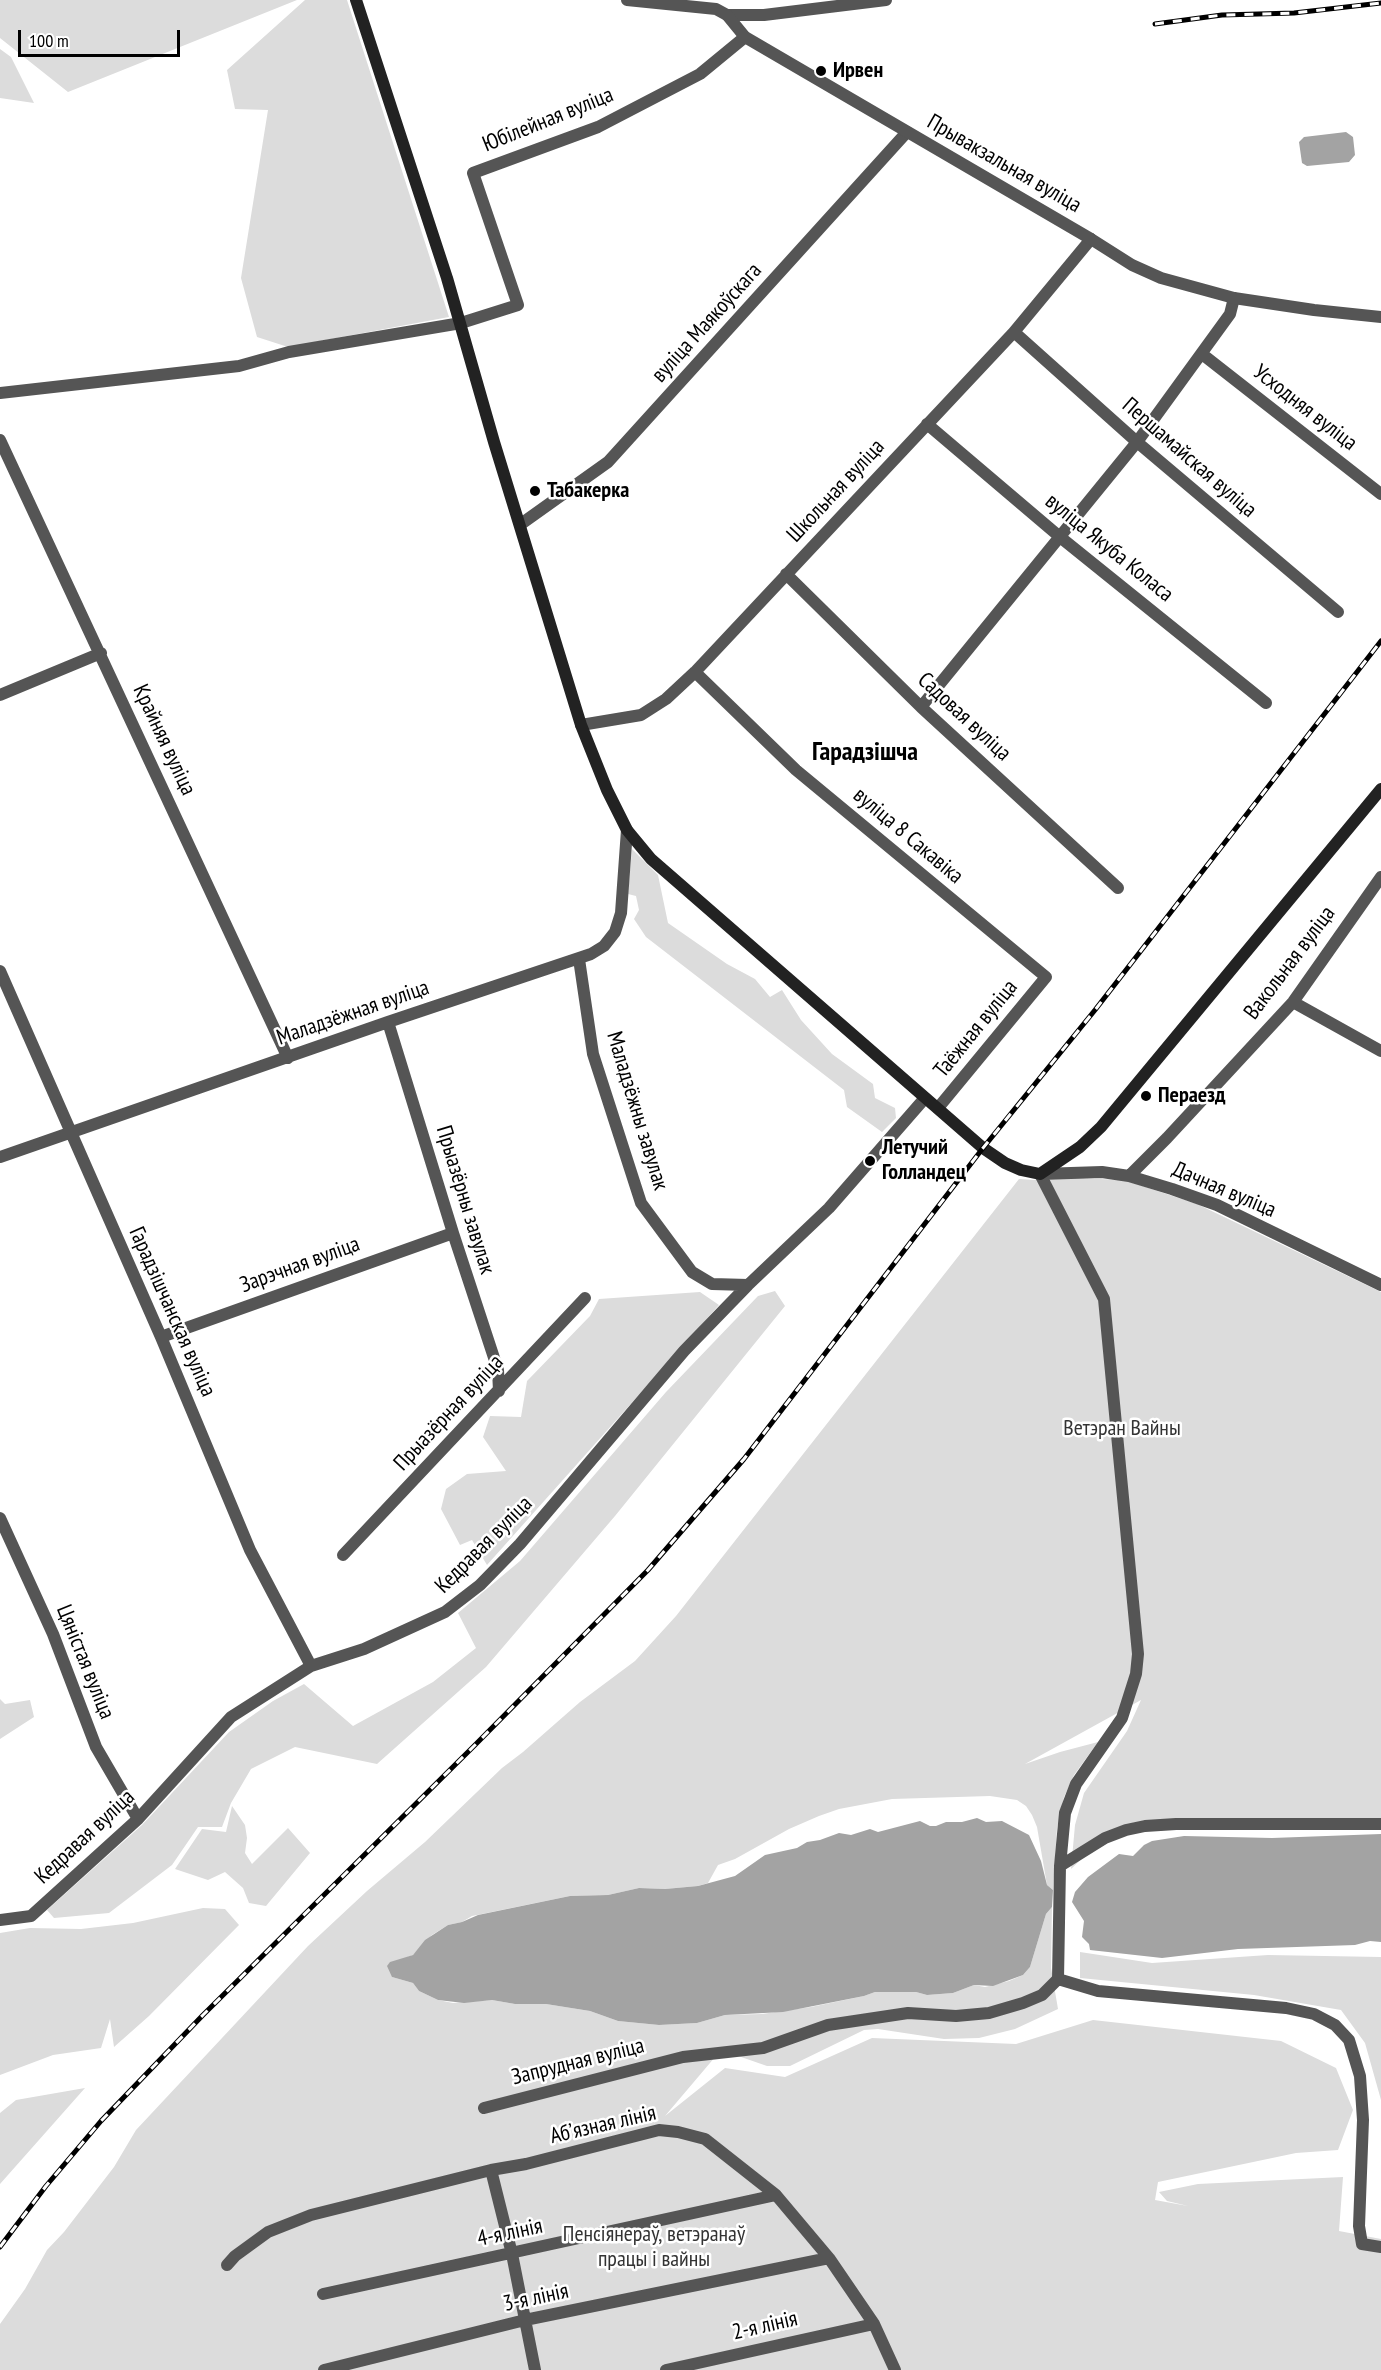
<!DOCTYPE html>
<meta charset="utf-8">
<style>
body{margin:0}
#map{position:relative;width:1381px;height:2370px;overflow:hidden;background:#fff;font-family:"PT Sans Narrow",sans-serif}
canvas{display:block}
.scale{position:absolute;left:18px;top:30px;width:162px;height:27px;box-sizing:border-box;border:3px solid #000;border-top:0;padding-left:8px;font-size:18px;line-height:21px;white-space:nowrap;color:#000;-webkit-text-stroke:4px #fff;paint-order:stroke}
</style>
<div id="map">
<canvas width="1381" height="2370"></canvas>
<div class="scale">100 m</div>
</div>
<script>
const ctx = document.querySelector('canvas').getContext('2d');
ctx.lineJoin = 'round';
function fill(path, color) { ctx.fillStyle = color; ctx.fill(path, 'evenodd'); }
const shape = rows => new Path2D(rows.map(r => 'M' + r).join(''));
function trace(path, color, width, dash) { ctx.strokeStyle = color; ctx.lineWidth = width; ctx.lineCap = dash ? 'butt' : 'round'; ctx.setLineDash(dash || []); ctx.stroke(path); }
function drawText(font, color, halo, rows, align = 'center') {
  ctx.font = font + ' "PT Sans Narrow",sans-serif'; ctx.lineWidth = 5; ctx.setLineDash([]); ctx.textBaseline = 'middle'; ctx.strokeStyle = halo; ctx.fillStyle = color; for (const [text, x, y, turn = 0] of rows) {
    ctx.save(); ctx.translate(x, y); ctx.rotate((+turn || 0) * Math.PI / 180); ctx.textAlign = isNaN(turn) ? turn : align; if (halo) ctx.strokeText(text, 0, 0); ctx.fillText(text, 0, 0); ctx.restore();
  }
}
const green = shape([
 [0,0,297,0,68,92,0,38],
 [305,0,347,0,449,317,288,347,257,337,241,278,268,110,235,109,227,70],
 [0,49,11,57,34,103,0,98],
 [632,849,658,875,668,923,727,964,755,979,770,997,782,990,801,1020,832,1054,873,1084,875,1098,895,1108,896,1118,882,1132,847,1107,844,1090,646,937,634,919,639,910,636,896,628,894],
 [1051,1177,1124,1180,1197,1204,1381,1292,1381,1818,1142,1825,1087,1854,1071,1869,1075,1825,1084,1793,1127,1731,1141,1700,1025,1764,1060,1752,1098,1742,1074,1775,1064,1797,1057,1828,1053,1890,1047,1885,1037,1827,1032,1815,1026,1806,1017,1800,990,1796,892,1799,839,1809,819,1816,789,1829,735,1859,718,1865,708,1883,698,1886,665,1889,639,1888,608,1895,570,1896,472,1916,462,1922,448,1925,432,1935,413,1955,403,1959,392,1977,413,1983,419,1991,438,2000,453,2003,492,2000,515,2004,546,2004,590,2011,618,2021,659,2025,697,2023,725,2015,762,2014,811,2007,864,1996,875,1992,916,1992,927,1995,953,1993,974,1985,985,1987,1009,1981,1023,1975,1030,1967,1046,1914,1052,1907,1051,1968,1058,2009,1015,2029,979,2038,944,2039,878,2029,864,2030,790,2066,767,2066,721,2050,665,2116,725,2068,785,2077,872,2038,1016,2044,1093,2020,1281,2041,1336,2068,1353,2110,1338,2150,1296,2153,1158,2182,1155,2200,1188,2206,1167,2201,1159,2192,1198,2184,1343,2177,1339,2231,1381,2239,1381,2370,0,2370,0,2324,25,2289,47,2250,64,2232,114,2167,136,2130,308,1946,367,1891,425,1842,502,1768,523,1752,580,1702,635,1661,676,1616,1019,1179,1034,1180],
 [775,1291,785,1306,615,1516,486,1667,377,1764,295,1747,251,1769,231,1803,222,1827,198,1827,172,1865,109,1913,54,1918,47,1910,142,1825,229,1732,273,1701,304,1684,353,1726,433,1682,476,1648,458,1613,520,1561,666,1392,758,1296],
 [700,1292,719,1305,487,1565,472,1540,460,1545,441,1509,446,1489,467,1474,506,1471,483,1437,490,1416,521,1417,527,1381,590,1316,599,1299],
 [0,1699,5,1704,30,1700,34,1717,0,1739],
 [232,1806,245,1825,247,1838,245,1853,252,1864,288,1828,310,1853,266,1906,249,1903,243,1888,225,1872,208,1880,175,1869,202,1829,226,1832],
 [203,1908,225,1909,239,1925,149,2016,114,2047,110,2019,101,2048,53,2055,0,2075,0,1933,30,1928,81,1929,133,1923],
 [1080,1952,1152,1963,1268,1955,1381,1957,1381,2100,1365,2043,1341,2010,1254,1995,1080,1978],
 [85,2088,0,2184,0,2113,16,2100]
]);
const water = shape([
 [1346,132,1353,137,1355,155,1349,162,1307,166,1302,163,1299,142,1304,137],
 [977,1818,986,1822,1002,1821,1029,1835,1041,1861,1047,1885,1053,1890,1052,1907,1046,1914,1030,1967,1023,1975,993,1986,974,1985,953,1993,927,1995,916,1992,875,1992,864,1996,783,2012,725,2015,697,2023,659,2025,618,2021,590,2011,546,2004,515,2004,492,2000,464,2003,438,2000,419,1991,413,1983,392,1977,387,1966,390,1962,413,1955,425,1940,448,1925,462,1922,478,1915,570,1896,608,1895,639,1888,665,1889,698,1886,735,1876,765,1855,797,1848,807,1842,820,1840,839,1833,851,1835,870,1829,878,1832,920,1821,930,1826,936,1826,946,1822,962,1822],
 [1381,1834,1381,1942,1370,1941,1355,1945,1238,1949,1162,1958,1090,1950,1089,1944,1082,1937,1084,1921,1072,1902,1075,1892,1088,1877,1119,1854,1133,1856,1144,1845,1152,1841,1184,1836,1272,1838]
]);
const minor = shape([
 [727,15,764,15,886,0],
 [1014,332,1137,442,1338,612],
 [1202,354,1381,494],
 [0,393,239,366,289,352,461,323,518,305,473,173,598,127,700,74,745,37],
 [927,424,1060,537,1266,703],
 [0,440,288,1058],
 [521,524,608,462,907,132],
 [786,574,921,707,1118,888],
 [695,672,796,770,1046,977,938,1108],
 [0,695,101,653],
 [921,707,1137,442,1230,314,1234,298],
 [581,725,641,715,666,699,695,672,1014,332,1091,239],
 [579,959,593,1054,641,1203,692,1272,712,1284,748,1285],
 [0,971,161,1337,250,1550,311,1666],
 [1293,1002,1381,1051],
 [388,1022,453,1233,498,1370,499,1391],
 [0,1157,388,1022,591,954,604,946,615,932,621,913,627,830],
 [1129,1176,1167,1138,1293,1002,1381,877],
 [1381,1285,1217,1205,1172,1189,1129,1176,1102,1172,1040,1174,1104,1299,1138,1654,1136,1674,1122,1718,1076,1784,1065,1813,1060,1866,1058,1979,1098,1991,1286,2008,1314,2014,1335,2025,1349,2040,1360,2076,1363,2120,1359,2226,1362,2244,1381,2247],
 [161,1337,453,1233],
 [0,1518,53,1634,96,1747,138,1819],
 [343,1555,585,1298],
 [1060,1866,1105,1838,1126,1830,1145,1826,1176,1824,1381,1824],
 [0,1920,31,1916,138,1819,231,1717,311,1666,364,1649,445,1612,480,1585,520,1544,684,1351,748,1285,829,1208,925,1098],
 [484,2108,683,2057,763,2048,828,2025,908,2013,956,2016,989,2013,1023,2003,1042,1995,1058,1979],
 [491,2170,512,2254,535,2370],
 [227,2265,235,2256,268,2232,311,2215,491,2170,526,2164,659,2130,678,2132,705,2139,776,2195,829,2258,874,2324,895,2370],
 [323,2294,776,2195],
 [324,2370,525,2320,829,2258],
 [666,2370,874,2324]
]);
const tertiary = shape([
 [627,0,716,9,727,15,745,37,1091,239,1132,265,1161,278,1234,298,1314,310,1381,317]
]);
const secondary = shape([
 [356,0,447,278,494,442,581,725,607,790,627,830,651,859,983,1148,1005,1163,1021,1170,1040,1174,1080,1147,1101,1127,1381,789]
]);
const rail = shape([
 [1155,24,1222,15,1294,13,1381,3],
 [0,2247,46,2186,101,2121,203,2015,475,1745,648,1570,744,1459,983,1148,1095,1010,1381,641]
]);
const markers = [
 [821,71,6,"#000"],
 [535,491,6,"#000"],
 [1146,1096,6,"#000"],
 [870,1161,6,"#000"]
];
const poiNames = [
 ["Ирвен",833,71],
 ["Табакерка",547,491],
 ["Пераезд",1158,1096],
 ["Летучий",882,1148],
 ["Голландец",882,1173]
];
const streetNames = [
 ["Юбілейная вуліца",548,120,-22],
 ["Прывакзальная вуліца",1004,164,30],
 ["вуліца Маякоўскага",707,323,-48],
 ["Усходняя вуліца",1305,408,38],
 ["Першамайская вуліца",1189,458,41],
 ["Школьная вуліца",836,491,-47],
 ["вуліца Якуба Коласа",1109,548,39],
 ["Садовая вуліца",964,717,43],
 ["Крайняя вуліца",164,740,65],
 ["вуліца 8 Сакавіка",908,836,40],
 ["Вакольная вуліца",1290,963,-53],
 ["Маладзёжная вуліца",353,1013,-19],
 ["Таёжная вуліца",976,1029,-51],
 ["Маладзёжны завулак",637,1111,73],
 ["Дачная вуліца",1224,1190,23],
 ["Прыазёрны завулак",465,1200,73],
 ["Зарэчная вуліца",300,1265,-20],
 ["Гарадзішчанская вуліца",172,1312,66],
 ["Прыазёрная вуліца",449,1413,-47],
 ["Кедравая вуліца",484,1545,-45],
 ["Цяністая вуліца",85,1662,68],
 ["Кедравая вуліца",85,1837,-43],
 ["Запрудная вуліца",578,2062,-14],
 ["Абʼязная лінія",603,2125,-13],
 ["4-я лінія",510,2233,-12],
 ["3-я лінія",536,2298,-12],
 ["2-я лінія",765,2326,-13]
];
const parkNames = [
 ["Ветэран Вайны",1122,1429],
 ["Пенсіянераў, ветэранаў",654,2235],
 ["працы і вайны",654,2260]
];
const quarterNames = [
 ["Гарадзішча",865,753]
];
fill(green, '#dcdcdc');
fill(water, '#a3a3a3');
trace(minor, '#555', 12);
trace(tertiary, '#555', 12);
trace(secondary, '#222', 12);
trace(rail, '#000', 5);
trace(rail, '#fff', 3, [9]);
for (const [x, y, r, color] of markers) { const dot = new Path2D(); dot.arc(x, y, r, 0, 2 * Math.PI); ctx.fillStyle = color; ctx.fill(dot); trace(dot, '#fff', 2); }
drawText('bold 22px', '#000', '#fff', poiNames, 'left');
drawText('22px', '#000', '#fff', streetNames);
drawText('22px', '#333', '#fff', parkNames);
drawText('bold 26px', '#000', '#fff', quarterNames);
</script>
